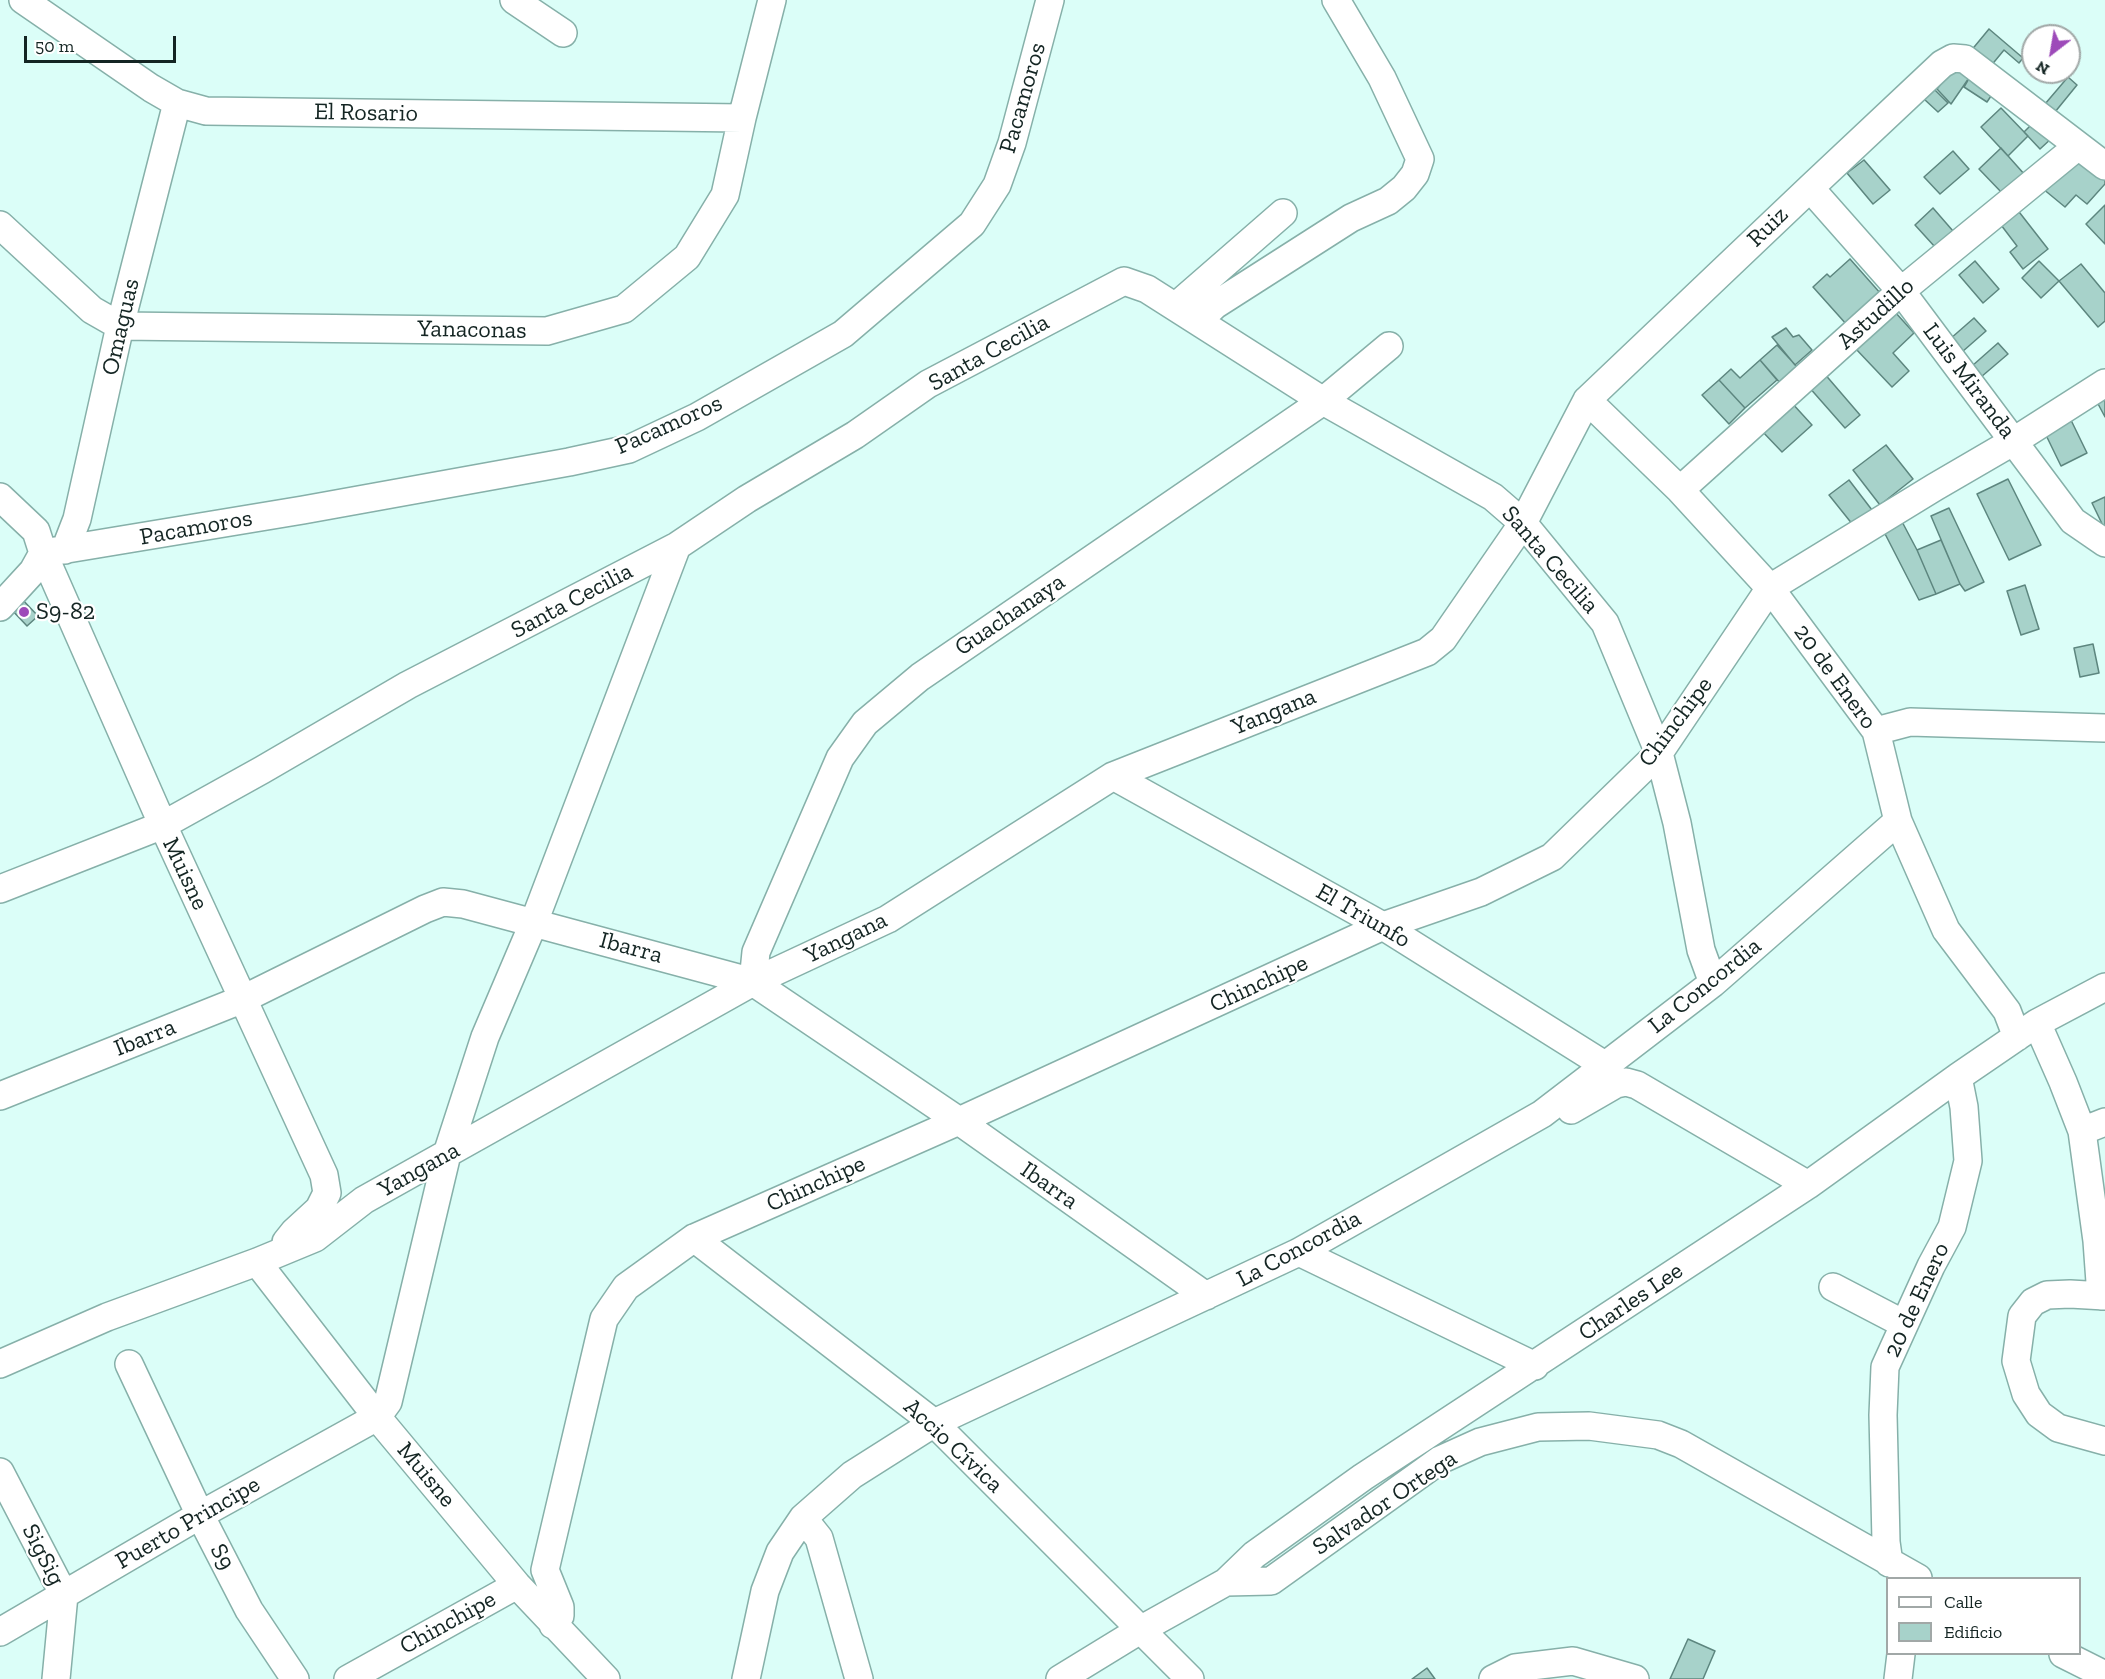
<!DOCTYPE html>
<meta charset="utf-8">
<style>
body{margin:0}
#map{position:relative;width:2105px;height:1679px;overflow:hidden;background:#dbfef8;font-family:"Zilla Slab",serif}
canvas{display:block}
.legend{position:absolute;left:1886px;top:1577px;width:195px;height:78px;box-sizing:border-box;background:#fff;border:2px solid #a1a8a7;margin:0;padding:8px 10px;list-style:none;font-size:18px;color:#142523}
.legend li{display:flex;align-items:center;gap:12px;height:30px}
.legend b{width:30px;border:2px solid #a1a8a7}
.north{position:absolute;left:2021px;top:24px;width:60px;height:60px;box-sizing:border-box;background:#fff;border:2px solid #a1a8a7;border-radius:50%;rotate:211deg;font-size:16px;font-weight:700;line-height:24px;text-align:center;color:#142523}
.north::after{content:'';display:block;margin:auto;width:21px;height:27px;background:#9d4ab9;clip-path:polygon(50% 0,100% 100%,50% 72%,0 100%)}
.scale{position:absolute;left:24px;top:36px;width:152px;height:27px;box-sizing:border-box;border:3px solid #142523;border-top:0;padding-left:8px;font-size:18px;line-height:21px;white-space:nowrap;color:#142523;-webkit-text-stroke:4px #fff;paint-order:stroke}
</style>
<div id="map">
<canvas width="2105" height="1679"></canvas>
<ul class="legend">
<li><b style="height:8px;background:#fff"></b>Calle</li>
<li><b style="height:16px;background:#a7d2ca"></b>Edificio</li>
</ul>
<div class="north">N</div>
<div class="scale">50 m</div>
</div>
<script>
const ctx = document.querySelector('canvas').getContext('2d');
ctx.lineJoin = 'round';
function fill(path, color) { ctx.fillStyle = color; ctx.fill(path, 'evenodd'); }
const shape = rows => new Path2D(rows.map(r => 'M' + r).join(''));
function trace(path, color, width, dash) { ctx.strokeStyle = color; ctx.lineWidth = width; ctx.lineCap = dash ? 'butt' : 'round'; ctx.setLineDash(dash || []); ctx.stroke(path); }
function drawText(font, color, halo, rows, align = 'center') {
  ctx.font = font + ' "Zilla Slab",serif'; ctx.lineWidth = 4.5; ctx.setLineDash([]); ctx.textBaseline = 'middle'; ctx.strokeStyle = halo; ctx.fillStyle = color; for (const [text, x, y, turn = 0] of rows) {
    ctx.save(); ctx.translate(x, y); ctx.rotate((+turn || 0) * Math.PI / 180); ctx.textAlign = isNaN(turn) ? turn : align; if (halo) ctx.strokeText(text, 0, 0); ctx.fillText(text, 0, 0); ctx.restore();
  }
}
const building = shape([
 [1989,29,2023,58,2019,63,2004,50,1990,67,1970,52,1989,29],
 [1957,63,1971,75,1951,104,1937,89,1957,63],
 [1971,75,1995,90,1987,102,1964,87,1971,75],
 [2068,77,2077,85,2055,112,2045,104,2068,77],
 [1934,89,1948,103,1938,112,1924,99,1934,89],
 [2001,108,2028,136,2008,156,1981,127,2001,108],
 [2036,120,2053,137,2040,149,2024,132,2036,120],
 [2001,148,2025,175,2004,195,1979,169,2001,148],
 [1953,151,1969,169,1940,194,1924,177,1953,151],
 [2074,152,2105,180,2105,184,2087,204,2076,195,2065,207,2042,188,2074,152],
 [1864,160,1890,190,1873,204,1847,173,1864,160],
 [2105,205,2105,244,2086,224,2105,205],
 [1933,208,1953,231,1935,247,1915,225,1933,208],
 [2016,208,2048,249,2023,269,2010,252,2017,246,1998,221,2016,208],
 [1850,259,1881,294,1847,325,1813,287,1827,274,1830,277,1850,259],
 [1975,261,1999,289,1983,303,1959,275,1975,261],
 [2039,261,2059,281,2041,298,2022,278,2039,261],
 [2081,264,2105,293,2105,321,2098,327,2059,281,2081,264],
 [1895,312,1914,333,1893,353,1909,371,1892,387,1855,348,1895,312],
 [1974,318,1986,331,1962,352,1950,339,1974,318],
 [1786,328,1793,337,1799,335,1812,350,1795,365,1772,337,1786,328],
 [1998,343,2008,354,1981,377,1972,366,1998,343],
 [1777,345,1799,369,1781,384,1760,360,1777,345],
 [1760,360,1777,380,1745,408,1719,380,1731,369,1740,378,1760,360],
 [1823,372,1860,415,1845,428,1808,386,1823,372],
 [1719,380,1745,408,1729,424,1702,395,1719,380],
 [2105,395,2105,417,2096,400,2105,395],
 [1791,402,1812,425,1782,452,1761,430,1791,402],
 [2069,416,2087,453,2061,466,2043,429,2069,416],
 [1886,445,1913,479,1880,505,1853,470,1886,445],
 [2008,479,2041,545,2009,560,1977,494,2008,479],
 [1849,480,1872,510,1853,525,1829,495,1849,480],
 [2105,497,2105,530,2092,503,2105,497],
 [1949,508,1984,582,1965,591,1960,584,1931,516,1949,508],
 [1899,516,1917,550,1936,594,1919,600,1881,526,1899,516],
 [1941,540,1960,584,1936,594,1917,550,1941,540],
 [2025,585,2039,629,2021,635,2007,591,2025,585],
 [20,597,38,616,27,626,9,607,20,597],
 [2093,644,2099,673,2080,677,2074,648,2093,644],
 [1688,1639,1715,1651,1703,1679,1670,1679,1688,1639],
 [1427,1668,1435,1679,1412,1679,1427,1668]
]);
const minor = shape([
 [23,0,151,88,177,103,206,111,742,118],
 [514,0,563,33],
 [1810,188,1901,291,2073,521,2105,543],
 [0,225,92,310,120,326,547,331,624,309,687,257,725,195,742,118,772,0],
 [1175,307,1283,213],
 [1198,321,1215,305,1351,218,1388,201,1404,188,1415,174,1420,159,1382,78,1336,0],
 [1587,400,1680,490,1770,588,1876,731,1898,821,1946,930,2007,1011,2017,1037],
 [1680,490,1901,291,2078,146],
 [0,497,36,531,43,553,161,821,324,1175,327,1193,319,1209,294,1232,286,1242],
 [65,550,77,519,120,326,177,103],
 [43,553,303,510,569,462,629,449,697,417,843,334,972,224,997,185,1012,143,1050,0],
 [0,607,33,571,43,553],
 [1876,731,1910,722,2105,728],
 [1113,776,1383,926,1606,1066],
 [0,889,163,825,262,770,408,685,677,546,747,499,855,435,928,384,1124,281,1147,289,1323,401,1493,497,1523,523,1605,623,1659,753,1677,823,1701,950,1713,983],
 [753,982,756,952,840,758,865,723,920,677,1323,401,1389,346],
 [0,1096,243,999,425,909,443,902,463,904,753,982,959,1121,1206,1296],
 [1571,1110,1616,1084,1626,1082,1637,1085,1808,1185],
 [2082,1131,2105,1122],
 [694,1238,934,1423,1190,1679],
 [1299,1252,1535,1366],
 [257,1262,377,1417,517,1585,606,1679],
 [1833,1287,1904,1324],
 [2101,1296,2097,1241,2082,1131,2063,1082,2037,1023,2105,987],
 [2105,1296,2070,1294,2047,1295,2033,1302,2022,1316,2016,1361,2026,1394,2039,1414,2058,1428,2105,1441],
 [0,1364,107,1317,257,1262,315,1238,364,1200,753,982,888,919,1113,776,1427,652,1443,639,1523,523,1587,400,1810,188,1942,64,1953,58,1965,59,2105,166],
 [129,1364,200,1515,249,1610,295,1679],
 [0,1472,64,1595,56,1679],
 [803,1518,819,1538,859,1679],
 [1889,1563,1886,1542,1885,1498,1883,1415,1885,1367,1931,1266,1952,1227,1968,1161,1964,1107,1958,1077],
 [1226,1582,1254,1555,1363,1477,1808,1185,1958,1077,2037,1023],
 [553,1625,560,1616,560,1607,545,1570,548,1557,604,1319,626,1287,694,1238,959,1121,1383,926,1481,892,1552,857,1659,753,1770,588,1935,487,2014,441,2105,383],
 [0,1632,200,1515,377,1417,388,1402,447,1154,485,1037,534,922,677,546],
 [2063,1654,2105,1675],
 [348,1679,517,1585],
 [746,1679,765,1591,780,1552,803,1518,852,1475,934,1423,1299,1252,1542,1114,1713,983,1898,821],
 [1060,1679,1140,1630,1226,1582,1271,1581,1440,1460,1480,1442,1538,1427,1589,1426,1658,1435,1681,1444,1918,1578],
 [1493,1679,1515,1668,1573,1661,1635,1679],
 [1898,1679,1901,1654]
]);
const markers = [
 [24,612,6,"#9d4ab9"]
];
const streetNames = [
 ["Pacamoros",1023,98,-74],
 ["El Rosario",366,113,1],
 ["Ruiz",1768,227,-44],
 ["Astudillo",1876,314,-42],
 ["Omaguas",121,327,-77],
 ["Yanaconas",472,330,1],
 ["Santa Cecilia",989,353,-29],
 ["Luis Miranda",1969,381,53],
 ["Pacamoros",669,425,-24],
 ["Pacamoros",196,528,-10],
 ["Santa Cecilia",1550,560,49],
 ["Santa Cecilia",572,601,-28],
 ["Guachanaya",1010,615,-34],
 ["20 de Enero",1835,677,54],
 ["Yangana",1274,712,-22],
 ["Chinchipe",1676,722,-53],
 ["Muisne",185,874,65],
 ["El Triunfo",1363,916,30],
 ["Yangana",846,938,-26],
 ["Ibarra",631,948,15],
 ["Chinchipe",1259,984,-25],
 ["La Concordia",1705,986,-39],
 ["Ibarra",145,1038,-22],
 ["Yangana",419,1170,-29],
 ["Chinchipe",816,1184,-24],
 ["Ibarra",1049,1186,35],
 ["La Concordia",1299,1249,-28],
 ["20 de Enero",1917,1300,-65],
 ["Charles Lee",1631,1302,-34],
 ["Accio Cívica",953,1446,43],
 ["Muisne",426,1475,50],
 ["Salvador Ortega",1385,1503,-34],
 ["Puerto Principe",188,1523,-30],
 ["SigSig",43,1555,63],
 ["S9",222,1557,63],
 ["Chinchipe",448,1623,-29]
];
const poiNames = [
 ["S9-82",36,612]
];
fill(building, '#a7d2ca');
trace(building, '#5d867f', 1.5);
trace(minor, '#86b0a9', 30);
trace(minor, '#fff', 27);
for (const [x, y, r, color] of markers) { const dot = new Path2D(); dot.arc(x, y, r, 0, 2 * Math.PI); ctx.fillStyle = color; ctx.fill(dot); trace(dot, '#fff', 2); }
drawText('24px', '#142523', '#fff', streetNames);
drawText('24px', '#142523', '#fff', poiNames, 'left');
</script>
